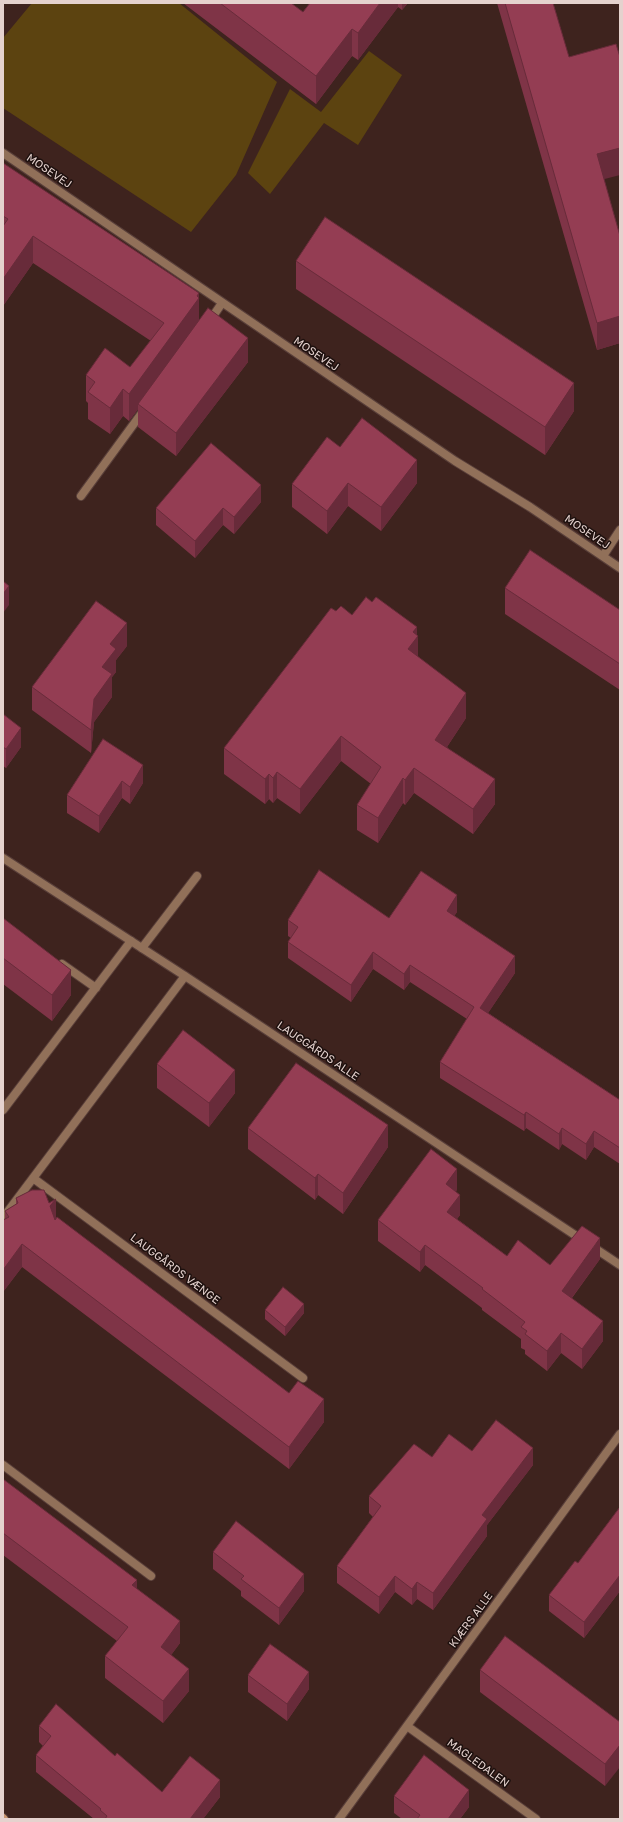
<!DOCTYPE html>
<meta charset="utf-8">
<style>
body{margin:0}
#map{position:relative;width:623px;height:1822px;overflow:hidden;background:#3e231e;font-family:"Golos Text",sans-serif}
canvas{display:block}
.frame{position:absolute;inset:0;border:4px solid #e5d2ce;pointer-events:none}
</style>
<div id="map">
<canvas width="623" height="1822"></canvas>
<div class="frame"></div>
</div>
<script>
const ctx = document.querySelector('canvas').getContext('2d');
ctx.lineJoin = 'round';
function fill(path, color) { ctx.fillStyle = color; ctx.fill(path, 'evenodd'); }
const shape = rows => new Path2D(rows.map(r => 'M' + r).join(''));
function trace(path, color, width, dash) { ctx.strokeStyle = color; ctx.lineWidth = width; ctx.lineCap = dash ? 'butt' : 'round'; ctx.setLineDash(dash || []); ctx.stroke(path); }
function drawText(font, color, halo, rows, align = 'center') {
  ctx.font = font + ' "Golos Text",sans-serif'; ctx.lineWidth = 3; ctx.setLineDash([]); ctx.textBaseline = 'middle'; ctx.strokeStyle = halo; ctx.fillStyle = color; for (const [text, x, y, turn = 0] of rows) {
    ctx.save(); ctx.translate(x, y); ctx.rotate((+turn || 0) * Math.PI / 180); ctx.textAlign = isNaN(turn) ? turn : align; if (halo) ctx.strokeText(text, 0, 0); ctx.fillText(text, 0, 0); ctx.restore();
  }
}
const green = shape([
 [32,3,179,3,277,82,236,175,191,232,3,108,3,38],
 [369,51,402,75,358,145,324,123,270,194,248,173,290,89,321,112]
]);
const lane = shape([
 [209,322,222,303],
 [81,496,144,410],
 [142,948,197,876],
 [62,964,96,988],
 [3,1110,131,941]
]);
const street = shape([
 [3,153,455,461,530,507,620,568],
 [603,556,620,530],
 [3,858,185,976,620,1265],
 [33,1178,303,1378],
 [3,1218,185,976],
 [3,1465,151,1576],
 [407,1726,536,1819],
 [339,1819,620,1434]
]);
const secondary = shape([
 [3,1818,4,1819]
]);
const wall = shape([
 [183,3,291,3,303,12,310,3,408,3,402,10,398,7,358,60,352,56,316,104],
 [497,3,553,3,620,236,620,343,597,350],
 [3,163,199,297,199,320,248,362,176,456,138,427,138,409,129,421,123,416,110,434,88,419,88,403,86,401,86,375,130,367,151,341,33,263,3,306],
 [296,261,574,411,545,455,296,289],
 [340,447,417,483,381,531,348,506,327,534,292,507,292,484],
 [261,502,234,534,223,525,195,558,156,525,156,508],
 [505,588,620,610,620,690,505,614],
 [336,611,352,615,417,635,418,657,466,718,447,747,495,804,473,834,414,793,405,805,403,803,378,843,357,830,357,805,371,784,341,761,300,814,277,798,273,803,269,799,265,804,224,774,224,748],
 [127,646,116,660,116,672,112,677,112,697,94,722,91,753,32,710,32,687],
 [3,714,21,747,6,768,3,766],
 [103,739,143,783,130,804,122,798,99,833,67,813,67,795],
 [457,912,454,916,515,973,488,1013,620,1100,620,1164,594,1147,586,1160,562,1144,559,1150,526,1128,524,1131,440,1078,440,1062,467,1019,410,982,404,990,373,969,351,1002,288,958,288,942,291,938,288,936,288,920,389,918],
 [3,918,71,995,52,1021,3,984],
 [157,1064,235,1093,209,1127,157,1088],
 [248,1128,388,1147,343,1214,318,1195,315,1200,248,1149],
 [457,1189,456,1192,460,1215,457,1219,507,1256,550,1265,600,1259,572,1298,603,1341,582,1369,561,1353,547,1371,525,1354,525,1350,521,1348,521,1339,482,1310,482,1308,425,1265,420,1272,378,1241,378,1220],
 [16,1198,49,1203,56,1219,324,1422,289,1469,22,1267,3,1292,3,1220,5,1219,5,1211,16,1205],
 [265,1310,304,1313,285,1336,265,1319],
 [472,1451,533,1465,487,1525,487,1536,433,1610,417,1599,412,1605,395,1592,379,1614,337,1583,337,1566,373,1517,369,1513,369,1496,432,1457],
 [3,1479,137,1589,180,1643,171,1655,189,1691,163,1723,105,1678,105,1656,117,1641,3,1555],
 [620,1507,620,1591,584,1638,549,1611,549,1595,578,1563],
 [213,1552,304,1591,279,1625,241,1596,241,1591,213,1569],
 [480,1670,620,1722,605,1786,480,1692],
 [248,1675,309,1689,287,1721,248,1692],
 [39,1726,115,1756,162,1792,220,1797,203,1819,94,1819,36,1772,36,1755,43,1746,39,1742],
 [394,1796,469,1807,460,1819,402,1819,394,1813]
]);
const shadedWall = shape([
 [380,3,398,3,398,7,358,60,358,33],
 [402,3,408,3,402,10],
 [352,29,352,56,316,104,316,76],
 [620,148,620,175,597,181,597,154],
 [33,236,33,263,3,306,3,279],
 [199,293,199,299,199,298,199,325,138,404,138,409,129,421,129,394],
 [620,316,620,343,597,350,597,323],
 [248,338,248,362,176,456,176,433],
 [574,383,574,411,545,455,545,427],
 [123,389,123,416,110,434,110,408],
 [417,460,417,483,381,531,381,507],
 [348,483,348,506,327,534,327,511],
 [261,485,261,502,234,534,234,517],
 [223,508,223,525,195,558,195,541],
 [9,586,9,605,3,613,3,594],
 [127,623,127,646,116,660,116,672,112,677,112,697,94,722,91,753,91,730,94,699,102,667,110,644],
 [417,627,417,638,418,636,418,661,408,649,413,632],
 [466,693,466,718,435,765,435,740],
 [21,728,21,747,6,768,6,749],
 [341,736,341,761,300,814,300,789],
 [143,765,143,783,130,804,130,787],
 [414,768,414,793,405,805,405,780],
 [277,772,277,798,273,803,273,778],
 [269,774,269,799,265,804,265,779],
 [403,778,403,803,378,843,378,818],
 [495,779,495,804,473,834,473,809],
 [122,781,122,798,99,833,99,816],
 [457,895,457,912,447,927,447,911],
 [373,952,373,969,351,1002,351,985],
 [515,956,515,973,480,1025,480,1008],
 [410,965,410,982,404,990,404,974],
 [71,970,71,995,52,1021,52,995],
 [235,1070,235,1093,209,1127,209,1103],
 [526,1112,526,1128,524,1131,524,1115],
 [388,1125,388,1147,343,1214,343,1193],
 [562,1128,562,1144,559,1150,559,1134],
 [594,1131,594,1147,586,1160,586,1144],
 [457,1169,457,1189,446,1204,446,1184],
 [318,1174,318,1195,315,1200,315,1178],
 [460,1195,460,1215,447,1232,447,1212],
 [56,1199,56,1222,50,1206],
 [600,1238,600,1259,562,1311,562,1291],
 [22,1244,22,1267,3,1292,3,1270],
 [425,1245,425,1265,420,1272,420,1252],
 [304,1304,304,1313,285,1336,285,1327],
 [603,1321,603,1341,582,1369,582,1349],
 [561,1333,561,1353,547,1371,547,1351],
 [324,1399,324,1422,289,1469,289,1447],
 [533,1448,533,1465,487,1525,487,1536,433,1610,433,1593,482,1515],
 [304,1574,304,1591,279,1625,279,1608],
 [620,1575,620,1591,584,1638,584,1622],
 [395,1576,395,1592,379,1614,379,1597],
 [137,1580,137,1602,132,1585],
 [417,1582,417,1599,412,1605,412,1589],
 [180,1621,180,1643,161,1669,161,1647],
 [189,1669,189,1691,163,1723,163,1701],
 [309,1672,309,1689,287,1721,287,1704],
 [620,1745,620,1767,605,1786,605,1764],
 [220,1780,220,1797,203,1819,190,1819],
 [469,1790,469,1807,460,1819,448,1819]
]);
const building = shape([
 [220,3,291,3,303,12,310,3,380,3,358,33,352,29,316,76,220,3],
 [505,3,553,3,569,57,616,44,620,57,620,148,597,154,620,236,620,316,597,323,505,3],
 [3,163,199,293,197,296,199,298,129,394,123,389,110,408,88,392,95,382,86,375,105,348,130,367,164,323,33,236,3,279,3,226,8,219,3,216,3,163],
 [325,217,574,383,545,427,296,261,325,217],
 [208,308,248,338,176,433,138,404,208,308],
 [362,418,417,460,381,507,348,483,327,511,292,484,327,437,340,447,362,418],
 [211,443,261,485,234,517,223,508,195,541,156,508,211,443],
 [530,550,620,610,620,664,505,588,530,550],
 [3,581,9,586,3,594,3,581],
 [366,597,372,602,376,597,417,627,413,632,418,636,408,649,466,693,435,740,495,779,473,809,414,768,405,780,403,778,378,818,357,805,381,767,341,736,300,789,277,772,273,778,269,774,265,779,224,748,331,608,336,611,341,606,352,615,366,597],
 [96,601,127,623,110,644,116,649,102,667,112,674,94,699,91,730,32,687,96,601],
 [3,714,21,728,6,749,3,747,3,714],
 [103,739,143,765,130,787,122,781,99,816,67,795,103,739],
 [319,870,389,918,421,871,457,895,447,911,515,956,480,1008,620,1100,620,1148,594,1131,586,1144,562,1128,559,1134,526,1112,524,1115,440,1062,474,1007,410,965,404,974,373,952,351,985,288,942,298,927,288,920,319,870],
 [3,918,71,970,52,995,3,958,3,918],
 [183,1030,235,1070,209,1103,157,1064,183,1030],
 [296,1063,388,1125,343,1193,318,1174,315,1178,248,1128,296,1063],
 [431,1149,457,1169,446,1184,460,1195,447,1212,507,1256,518,1240,550,1265,582,1226,600,1238,562,1291,603,1321,582,1349,561,1333,547,1351,525,1334,527,1331,521,1327,525,1322,482,1289,483,1288,425,1245,420,1252,378,1220,431,1149],
 [32,1190,44,1190,49,1203,56,1199,50,1206,55,1220,57,1217,289,1393,298,1381,324,1399,289,1447,22,1244,3,1270,3,1220,9,1217,5,1211,18,1203,16,1198,32,1190],
 [283,1287,304,1304,285,1327,265,1310,283,1287],
 [496,1420,533,1448,482,1515,487,1519,433,1593,417,1582,412,1589,395,1576,379,1597,337,1566,381,1506,369,1496,414,1444,432,1457,449,1434,472,1451,496,1420],
 [3,1479,137,1580,132,1585,180,1621,161,1647,189,1669,163,1701,105,1656,128,1627,3,1533,3,1479],
 [620,1507,620,1575,584,1622,549,1595,575,1561,578,1563,620,1507],
 [236,1521,304,1574,279,1608,241,1579,244,1576,213,1552,236,1521],
 [505,1636,620,1722,620,1745,605,1764,480,1670,505,1636],
 [270,1644,309,1672,287,1704,248,1675,270,1644],
 [56,1704,115,1756,117,1753,162,1792,190,1756,220,1780,190,1819,105,1819,107,1816,100,1810,101,1809,36,1755,51,1736,39,1726,56,1704],
 [424,1755,469,1790,448,1819,417,1819,420,1815,394,1796,424,1755]
]);
const streetNames = [
 ["MOSEVEJ",49,171,34],
 ["MOSEVEJ",316,354,34],
 ["MOSEVEJ",587,532,34],
 ["LAUGGÅRDS ALLE",318,1051,34],
 ["LAUGGÅRDS VÆNGE",175,1269,37],
 ["KIÆRS ALLE",471,1620,-54],
 ["MAGLEDALEN",478,1763,36]
];
fill(green, '#5c4310');
trace(lane, '#593f3a', 10);
trace(street, '#593f3a', 10);
trace(secondary, '#593f3a', 10);
trace(lane, '#917059', 8);
trace(street, '#917059', 8);
trace(secondary, '#ca9771', 8);
fill(wall, '#7f3447');
fill(shadedWall, '#682b3a');
fill(building, '#943d53');
trace(building, '#682b3a', 1);
drawText('11px', '#e5d2ce', '#1d100e', streetNames);
</script>
